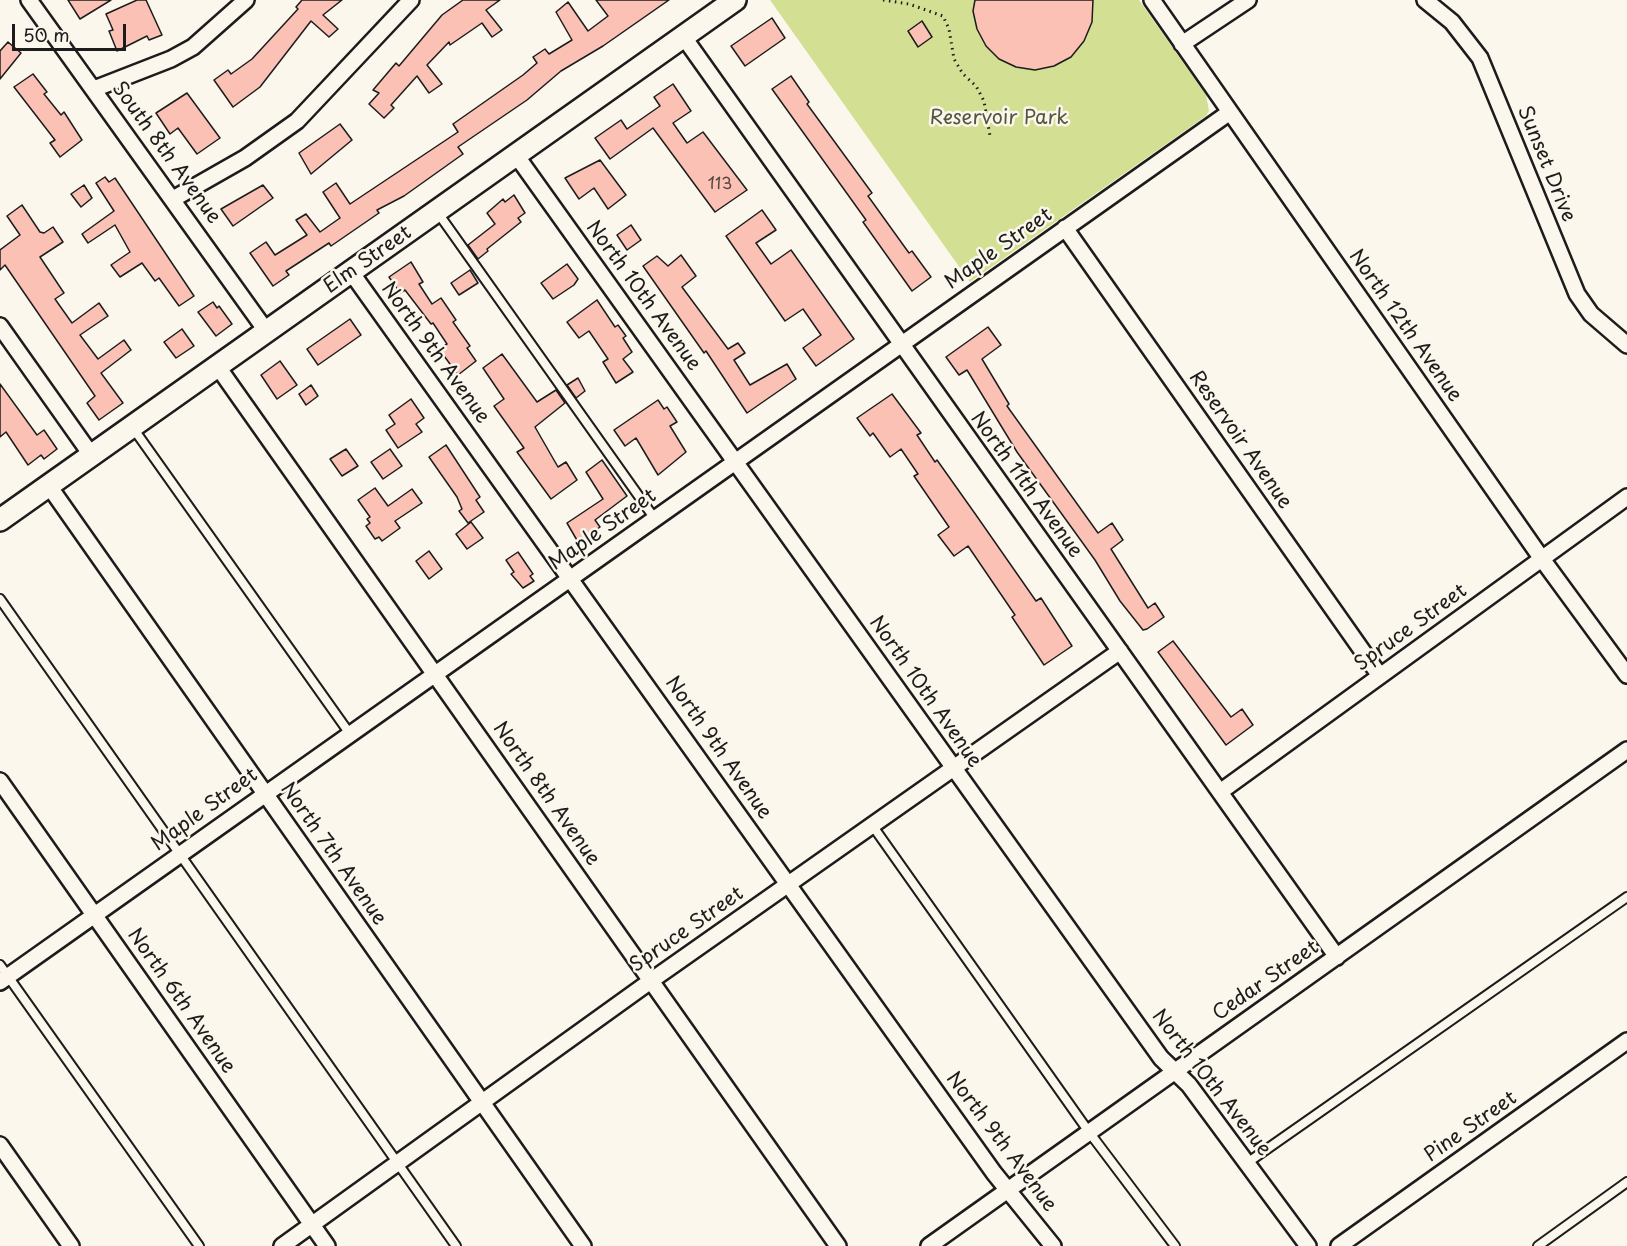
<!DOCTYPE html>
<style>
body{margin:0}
#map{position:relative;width:1627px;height:1246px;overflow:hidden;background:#fbf7ec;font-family:"Playpen Sans",sans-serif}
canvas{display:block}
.scale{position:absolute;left:12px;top:24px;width:114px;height:27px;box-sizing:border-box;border:3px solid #1c1c1c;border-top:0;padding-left:8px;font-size:18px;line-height:21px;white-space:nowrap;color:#1c1c1c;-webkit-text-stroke:4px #fbf7ec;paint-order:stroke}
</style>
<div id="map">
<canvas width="1627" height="1246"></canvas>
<div class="scale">50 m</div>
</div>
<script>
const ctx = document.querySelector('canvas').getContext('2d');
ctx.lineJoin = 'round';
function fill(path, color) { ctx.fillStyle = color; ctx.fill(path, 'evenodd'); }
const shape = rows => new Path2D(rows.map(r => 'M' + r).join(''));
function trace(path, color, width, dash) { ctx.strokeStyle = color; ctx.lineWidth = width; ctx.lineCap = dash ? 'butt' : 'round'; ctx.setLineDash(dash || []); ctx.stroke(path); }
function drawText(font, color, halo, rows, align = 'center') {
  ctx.font = font + ' "Playpen Sans",sans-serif'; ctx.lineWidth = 5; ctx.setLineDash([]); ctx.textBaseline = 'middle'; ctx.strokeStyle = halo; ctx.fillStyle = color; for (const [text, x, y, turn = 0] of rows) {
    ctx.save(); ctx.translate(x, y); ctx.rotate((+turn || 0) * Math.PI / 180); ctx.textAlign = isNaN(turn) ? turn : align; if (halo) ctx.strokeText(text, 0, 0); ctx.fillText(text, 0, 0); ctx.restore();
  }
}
const green = shape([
 [770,0,1139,0,1206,95,1209,111,1206,116,970,282]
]);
const building = shape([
 [68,0,111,0,80,19,68,0],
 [137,0,146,0,162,35,149,40,147,36,117,51,109,31,113,30,106,14,137,0],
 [302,0,342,0,323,15,338,29,329,37,311,21,260,87,233,107,214,80,228,70,231,74,252,59,298,9,296,7,302,0],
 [463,0,500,0,486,10,502,30,492,37,482,23,450,45,449,42,427,65,442,84,429,93,417,76,391,105,394,108,384,118,369,104,379,93,373,90,396,63,399,66,442,15,463,0],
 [596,0,669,0,603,46,561,71,527,100,458,147,463,154,404,196,377,210,379,213,331,246,329,243,286,271,289,275,273,286,250,253,266,242,275,255,307,235,296,220,306,214,320,232,340,218,323,192,336,183,350,204,458,132,453,124,523,75,537,63,533,57,545,49,549,54,572,40,556,12,568,2,588,31,608,16,596,0],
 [975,0,1093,0,1092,22,1084,41,1071,57,1054,66,1035,70,1016,67,999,59,986,46,977,29,973,11,975,0],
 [772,18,785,38,745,66,731,46,772,18],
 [922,21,932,37,918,47,908,31,922,21],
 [8,42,21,53,0,79,0,51,8,42],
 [33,74,47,92,44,94,61,115,64,112,82,140,60,157,50,143,55,140,14,87,33,74],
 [791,76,809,102,807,104,872,193,868,196,909,253,912,251,931,277,912,291,863,222,866,220,772,89,791,76],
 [673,84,691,111,673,123,687,143,703,132,747,190,715,212,653,128,610,159,595,138,621,120,627,129,660,106,654,97,673,84],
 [187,93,220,138,197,154,178,128,170,134,156,113,187,93],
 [340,124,352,140,311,174,299,153,340,124],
 [600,160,626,195,608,209,594,188,579,199,565,178,600,160],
 [105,177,109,182,115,178,194,296,179,306,159,278,155,281,142,263,120,277,111,265,130,252,115,225,88,243,82,234,114,211,96,183,105,177],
 [84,185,92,198,81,207,71,194,84,185],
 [263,185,273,198,233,226,221,209,263,185],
 [514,195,525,213,518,218,521,222,487,249,488,251,478,259,468,245,495,224,487,213,503,199,505,202,514,195],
 [22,205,40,232,44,233,53,227,63,242,40,257,64,293,55,299,72,323,99,303,108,316,80,335,98,359,124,340,131,350,101,373,123,403,99,420,87,403,95,396,5,265,0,270,0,250,20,235,7,216,22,205],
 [762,210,776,230,756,243,771,264,791,250,854,339,816,366,803,348,821,335,803,309,785,321,726,236,762,210],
 [631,225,641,240,627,250,617,235,631,225],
 [681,255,696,276,682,287,728,349,738,343,745,353,734,360,750,385,787,364,796,379,747,413,706,351,704,353,643,266,657,256,668,266,681,255],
 [411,262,423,282,419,284,432,304,441,298,456,320,453,322,470,346,467,348,476,361,458,375,439,349,447,344,433,323,431,324,405,290,400,293,389,277,411,262],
 [567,264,578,279,574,285,553,299,541,283,567,264],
 [470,270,478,283,459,295,451,283,470,270],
 [597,300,615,327,618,325,626,336,623,338,632,352,623,359,633,372,616,383,603,362,608,359,589,331,579,338,567,322,597,300],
 [213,302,217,308,219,306,232,324,216,336,198,312,213,302],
 [350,319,361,335,318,365,307,349,350,319],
 [988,327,1001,345,982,359,1009,404,1007,406,1098,533,1112,523,1123,540,1111,549,1148,608,1155,603,1164,617,1147,629,1143,630,1120,601,1095,560,1017,452,967,370,959,375,946,357,988,327],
 [182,329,194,346,176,358,164,342,182,329],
 [502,354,537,402,556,390,565,403,535,427,558,467,566,462,577,480,551,499,517,452,524,448,494,406,504,399,483,368,502,354],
 [280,361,297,385,277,399,261,375,280,361],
 [578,378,585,391,576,398,567,385,578,378],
 [0,384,37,435,44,430,57,449,44,459,41,455,28,465,6,432,0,437,0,384],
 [311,385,318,396,306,405,299,394,311,385],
 [892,394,921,433,917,435,935,462,937,460,976,515,1036,601,1041,598,1072,646,1044,665,1012,617,1015,615,968,546,954,556,938,535,949,527,914,476,918,474,901,449,890,457,873,433,870,436,857,418,892,394],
 [411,399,424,418,416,424,422,432,398,448,386,430,395,424,389,415,411,399],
 [658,400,664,409,667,407,677,422,670,426,686,452,658,475,636,438,625,446,614,430,658,400],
 [446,445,480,497,476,500,484,512,468,523,459,511,462,509,457,497,429,457,446,445],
 [346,449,358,466,342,476,330,459,346,449],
 [390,449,402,466,383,479,371,462,390,449],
 [602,460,627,496,595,520,600,527,578,542,567,523,603,499,586,472,602,460],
 [375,488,388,506,412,489,422,503,395,521,400,528,382,541,379,537,375,539,366,526,370,523,367,519,370,517,358,500,375,488],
 [471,522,483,538,467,549,456,534,471,522],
 [429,551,442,569,429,579,416,561,429,551],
 [518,552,533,574,530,576,534,581,523,588,511,574,514,572,506,560,518,552],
 [1173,641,1231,717,1242,709,1253,725,1226,745,1158,652,1173,641]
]);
const path = shape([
 [883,0,909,4,943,16,949,29,954,59,963,74,976,86,984,101,990,136]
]);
const lane = shape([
 [438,213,655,519],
 [133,428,350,734],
 [0,599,456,1246],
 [872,825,1089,1132,1175,1246],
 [0,965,199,1246],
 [1247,1163,1627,897],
 [1538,1246,1627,1182]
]);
const street = shape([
 [29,0,267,332],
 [1152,0,1542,559,1627,675],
 [1425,0,1452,22,1480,58,1577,294,1591,314,1627,345],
 [683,36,1337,957],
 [1182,44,1248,0],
 [94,89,171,59,193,47,246,0],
 [516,155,1161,1058,1189,1085,1308,1246],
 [173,199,245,158,297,121,411,0],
 [1065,228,1380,676],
 [351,272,994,1173,1053,1246],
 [0,326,92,456],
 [218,367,838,1246],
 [49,486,583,1246],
 [0,781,327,1246],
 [1220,792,1627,497],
 [0,982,1230,112],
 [0,1145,71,1246],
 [282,1246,652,980,1120,651],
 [929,1246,1627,750],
 [1339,1246,1627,1041]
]);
const secondary = shape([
 [0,520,735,0]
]);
const numberNames = [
 ["113",720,185]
];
const parkNames = [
 ["Reservoir Park",999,118]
];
const streetNames = [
 ["South 8th Avenue",166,153,54],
 ["Sunset Drive",1546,164,68],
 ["Maple Street",999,249,-35],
 ["Elm Street",368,260,-35],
 ["North 10th Avenue",643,296,54],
 ["North 12th Avenue",1405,326,55],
 ["North 9th Avenue",435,353,54],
 ["Reservoir Avenue",1240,440,55],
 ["North 11th Avenue",1026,485,54],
 ["Maple Street",603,530,-35],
 ["Spruce Street",1411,628,-36],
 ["North 10th Avenue",925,692,55],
 ["North 9th Avenue",718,748,55],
 ["North 8th Avenue",546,794,55],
 ["Maple Street",205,810,-36],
 ["North 7th Avenue",333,854,55],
 ["Spruce Street",687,930,-35],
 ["Cedar Street",1266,981,-35],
 ["North 6th Avenue",181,1001,55],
 ["North 10th Avenue",1211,1083,52],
 ["Pine Street",1471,1127,-35],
 ["North 9th Avenue",1001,1142,53]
];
fill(green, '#d3e093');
fill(building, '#fbc1b5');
trace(building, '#1c1c1c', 1.5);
trace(lane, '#1c1c1c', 12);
trace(street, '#1c1c1c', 20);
trace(secondary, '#1c1c1c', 26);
trace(path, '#1c1c1c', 3, [1.5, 4.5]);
trace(lane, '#fbf7ec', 8);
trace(street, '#fbf7ec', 15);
trace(secondary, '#fbf7ec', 21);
drawText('16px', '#544542', null, numberNames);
drawText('20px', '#535740', '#fbf7ec', parkNames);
drawText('20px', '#1c1c1c', '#fbf7ec', streetNames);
</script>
